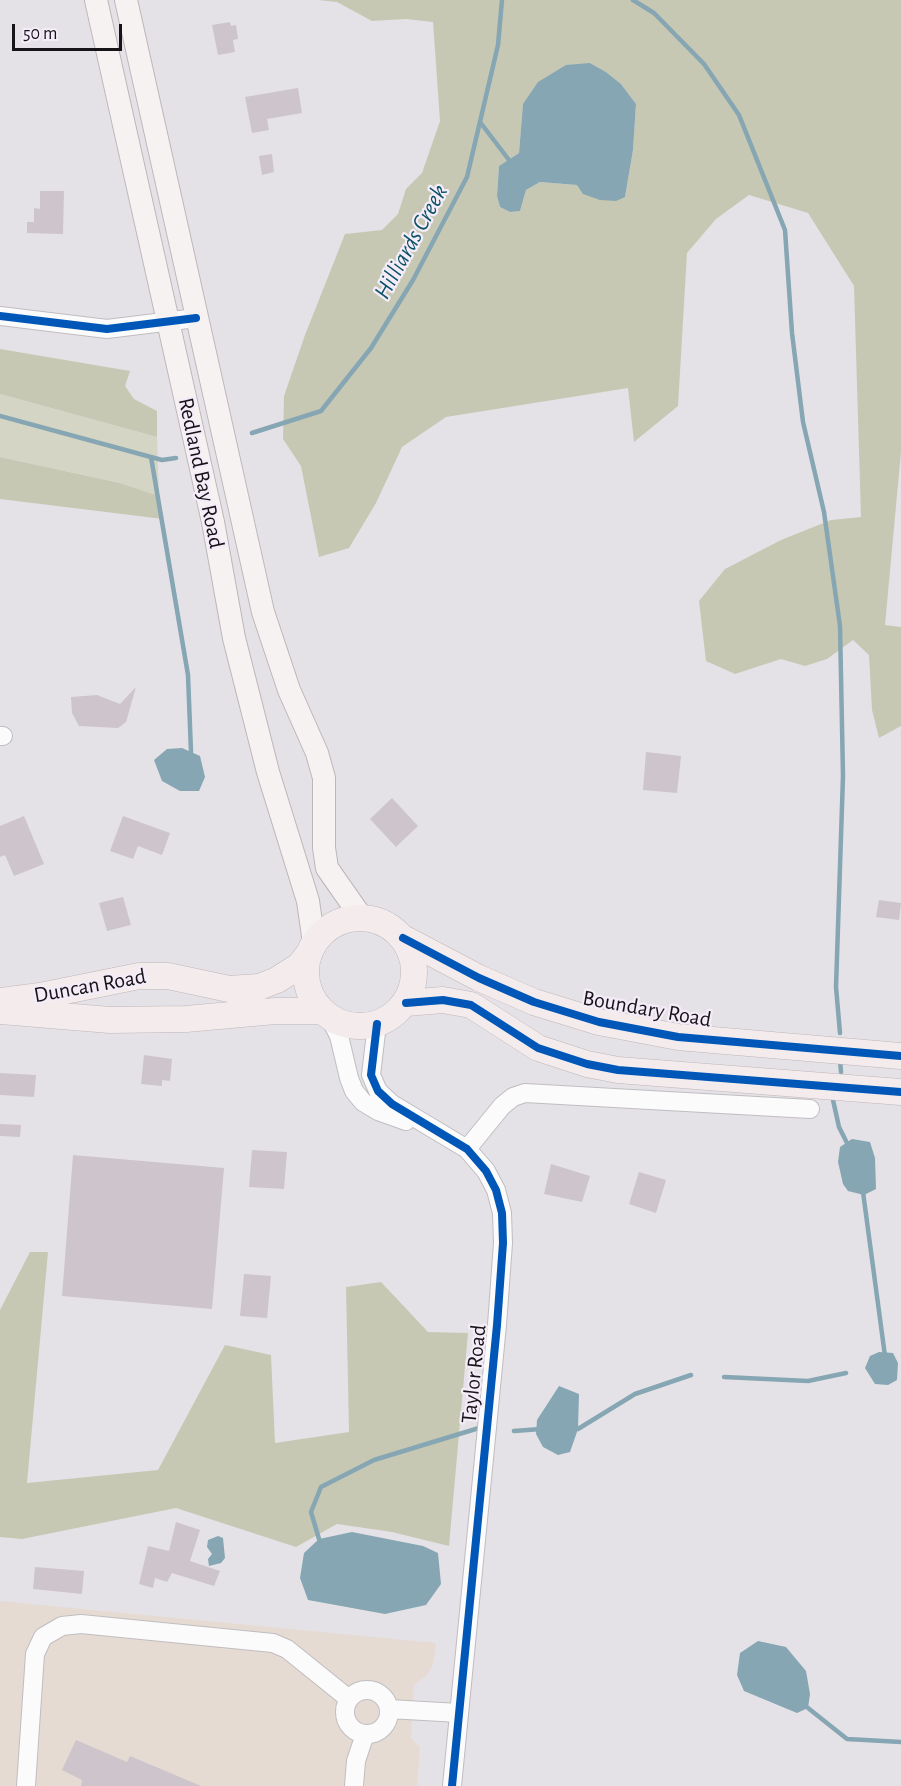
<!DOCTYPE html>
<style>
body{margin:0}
#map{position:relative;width:901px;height:1786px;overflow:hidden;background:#e5e2e7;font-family:"Alegreya Sans",sans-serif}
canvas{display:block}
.scale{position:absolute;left:12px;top:24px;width:110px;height:27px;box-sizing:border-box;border:3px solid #161417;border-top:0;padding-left:8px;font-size:18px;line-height:21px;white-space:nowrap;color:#161417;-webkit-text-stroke:4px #f4ecf8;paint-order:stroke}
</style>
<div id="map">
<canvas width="901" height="1786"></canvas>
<div class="scale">50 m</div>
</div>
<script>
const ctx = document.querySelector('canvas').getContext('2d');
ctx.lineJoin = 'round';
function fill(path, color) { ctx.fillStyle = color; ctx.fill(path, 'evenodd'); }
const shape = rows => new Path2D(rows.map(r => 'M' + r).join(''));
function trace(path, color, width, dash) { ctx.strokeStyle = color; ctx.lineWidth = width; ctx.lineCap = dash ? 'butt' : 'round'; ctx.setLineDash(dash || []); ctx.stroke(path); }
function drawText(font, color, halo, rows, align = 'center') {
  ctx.font = font + ' "Alegreya Sans",sans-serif'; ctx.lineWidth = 4.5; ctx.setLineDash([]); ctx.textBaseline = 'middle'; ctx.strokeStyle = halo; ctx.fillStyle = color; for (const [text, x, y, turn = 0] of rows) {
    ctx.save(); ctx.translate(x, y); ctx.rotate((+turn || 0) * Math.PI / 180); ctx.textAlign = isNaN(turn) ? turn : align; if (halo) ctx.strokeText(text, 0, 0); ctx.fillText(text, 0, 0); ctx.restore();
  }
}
const education = shape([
 [0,1601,436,1643,433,1664,427,1675,414,1685,411,1738,420,1747,417,1786,0,1786]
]);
const green = shape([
 [0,394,157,437,159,496,120,483,0,457]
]);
const forest = shape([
 [318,0,901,0,901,452,885,625,901,627,901,726,879,738,872,710,869,655,853,640,827,659,805,666,781,659,735,674,706,661,699,601,725,569,781,540,831,520,861,517,854,286,808,213,749,195,716,219,687,253,678,406,634,442,628,388,446,417,402,447,376,503,349,548,319,557,301,466,283,439,284,396,305,335,345,234,382,230,398,214,406,189,422,173,440,121,433,22,406,19,372,21,337,2],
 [590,63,606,72,621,84,636,104,633,150,625,197,577,185,540,182,526,190,520,211,510,212,500,207,497,196,499,166,519,153,523,104],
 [0,349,130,371,125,386,134,399,157,411,157,437,0,394],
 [0,457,120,483,159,496,163,519,0,499],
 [30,1252,48,1252,27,1483,158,1470,225,1345,271,1355,275,1443,349,1432,346,1287,381,1282,428,1332,468,1333,449,1546,392,1532,337,1524,296,1547,176,1508,22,1539,0,1537,0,1310]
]);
const water = shape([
 [590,63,606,72,621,84,636,104,633,150,625,197,616,201,600,200,583,194,577,185,540,182,526,190,520,211,510,212,500,207,497,196,499,166,519,153,523,104,538,82,566,65],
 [182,748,200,756,205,777,199,791,180,791,162,781,154,760,167,749],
 [852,1139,870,1142,875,1158,876,1189,864,1195,848,1191,843,1184,838,1162,840,1147],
 [879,1352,893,1353,898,1363,897,1380,888,1385,875,1384,865,1368,870,1356],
 [559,1386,579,1394,578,1429,570,1452,558,1455,543,1447,536,1434,537,1420],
 [352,1532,423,1546,438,1553,441,1584,426,1605,385,1614,308,1600,300,1578,304,1553,319,1539],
 [218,1536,223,1538,225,1558,221,1563,209,1566,208,1559,212,1554,207,1547,208,1540],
 [758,1641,786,1647,806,1671,810,1694,808,1708,797,1713,744,1691,737,1675,740,1653]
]);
const stream = shape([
 [633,0,654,13,704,64,739,115,785,230,792,333,803,422,824,512,840,626,843,776,836,987,840,1033],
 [480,122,509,160],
 [0,416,162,460,176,458],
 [252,433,321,411,371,348,413,280,467,177,498,45,502,0],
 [151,457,188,675,191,752],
 [840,1060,841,1072],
 [833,1100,839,1127,849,1147],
 [863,1192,885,1356],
 [724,1377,808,1381,846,1373],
 [573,1429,578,1429,635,1394,691,1375],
 [514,1431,541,1429],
 [319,1539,311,1512,321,1487,374,1460,479,1428],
 [808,1708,847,1739,901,1742]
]);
const building = shape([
 [230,22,231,26,236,25,238,39,233,40,235,52,218,55,212,25],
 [298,88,302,113,267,119,269,130,252,133,245,97],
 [272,154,274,172,262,175,259,156],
 [40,191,64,191,63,234,27,233,27,222,34,222,34,208,40,209],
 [136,687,126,722,118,728,79,726,72,713,71,697,97,695,120,704],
 [646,752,681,756,677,793,643,790],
 [392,798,418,826,396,847,370,819],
 [24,816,44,864,14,876,5,855,0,857,0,826],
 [123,816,170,833,162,855,138,846,133,859,110,851],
 [123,897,131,925,107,931,99,903],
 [879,900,901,903,899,920,876,917],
 [144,1055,172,1059,170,1081,162,1080,162,1086,141,1084],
 [0,1073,36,1075,34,1097,0,1095],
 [0,1124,21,1125,20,1137,0,1136],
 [252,1150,287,1152,284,1189,249,1187],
 [73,1155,224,1168,212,1309,62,1296],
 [551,1164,590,1176,582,1202,544,1194],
 [639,1172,666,1180,656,1213,629,1204],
 [244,1274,271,1276,267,1318,240,1316],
 [176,1522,200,1530,190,1561,220,1571,214,1586,172,1573,167,1582,155,1578,153,1588,139,1584,148,1546,169,1551],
 [35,1567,84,1571,82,1594,33,1589],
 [76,1740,127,1762,130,1756,201,1786,81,1786,82,1780,62,1770]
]);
const minor = shape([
 [0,316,107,329,196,318],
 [0,736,3,736],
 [330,1018,339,1036,349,1078,354,1091,363,1102,378,1111,406,1121],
 [377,1024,371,1075,378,1091,392,1104,467,1149,486,1171,496,1190,502,1213,503,1243,497,1325,452,1786],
 [467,1149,502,1106,513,1097,525,1093,810,1109],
 '345 1712a22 22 0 1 1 44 0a22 22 0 1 1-44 0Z',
 [389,1709,459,1713],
 [26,1786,35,1654,43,1637,62,1626,81,1624,273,1643,287,1649,349,1699],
 [354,1786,356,1761,365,1734]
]);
const major = shape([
 [96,0,213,522,234,638,268,772,308,901,314,943],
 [126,0,263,612,289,690,317,753,324,778,324,848,327,868,362,918]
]);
const highway = shape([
 '306 972a54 54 0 1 1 108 0a54 54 0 1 1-108 0Z',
 [403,938,479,978,534,1002,599,1022,678,1037,901,1056],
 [0,1001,40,996,139,976,168,976,229,989,259,987,277,980,299,966,310,952],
 [406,1003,443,1000,471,1005,538,1048,587,1064,618,1070,901,1092],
 [0,1011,110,1020,186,1019,275,1011,321,1011]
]);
const cycleway = shape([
 [0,316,107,329,196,318],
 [403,938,479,978,534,1002,599,1022,678,1037,901,1056],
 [406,1003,443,1000,471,1005,538,1048,587,1064,618,1070,901,1092],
 [377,1024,371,1075,378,1091,392,1104,467,1149,486,1171,496,1190,502,1213,503,1243,497,1325,452,1786]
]);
const streetNames = [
 ["Redland Bay Road",201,473,78],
 ["Duncan Road",90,986,-10],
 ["Boundary Road",647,1009,10],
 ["Taylor Road",474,1374,-84]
];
const waterNames = [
 ["Hilliards Creek",411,242,-61]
];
fill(education, '#e5dbd3');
fill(green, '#d4d5c5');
fill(forest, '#c7c8b3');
fill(water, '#85a6b2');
trace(stream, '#85a6b2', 4.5);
fill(building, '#cdc4cc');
trace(minor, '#c0bdc1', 20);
trace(major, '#beb5b8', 24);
trace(highway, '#beb5b8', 27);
trace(minor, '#fbfbfb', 18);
trace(major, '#f7f2f2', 22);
trace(highway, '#f4ecec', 26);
trace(cycleway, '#0057b8', 8);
drawText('22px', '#161417', '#f4ecf8', streetNames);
drawText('italic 24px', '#0b5264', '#f4ecf8', waterNames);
</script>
